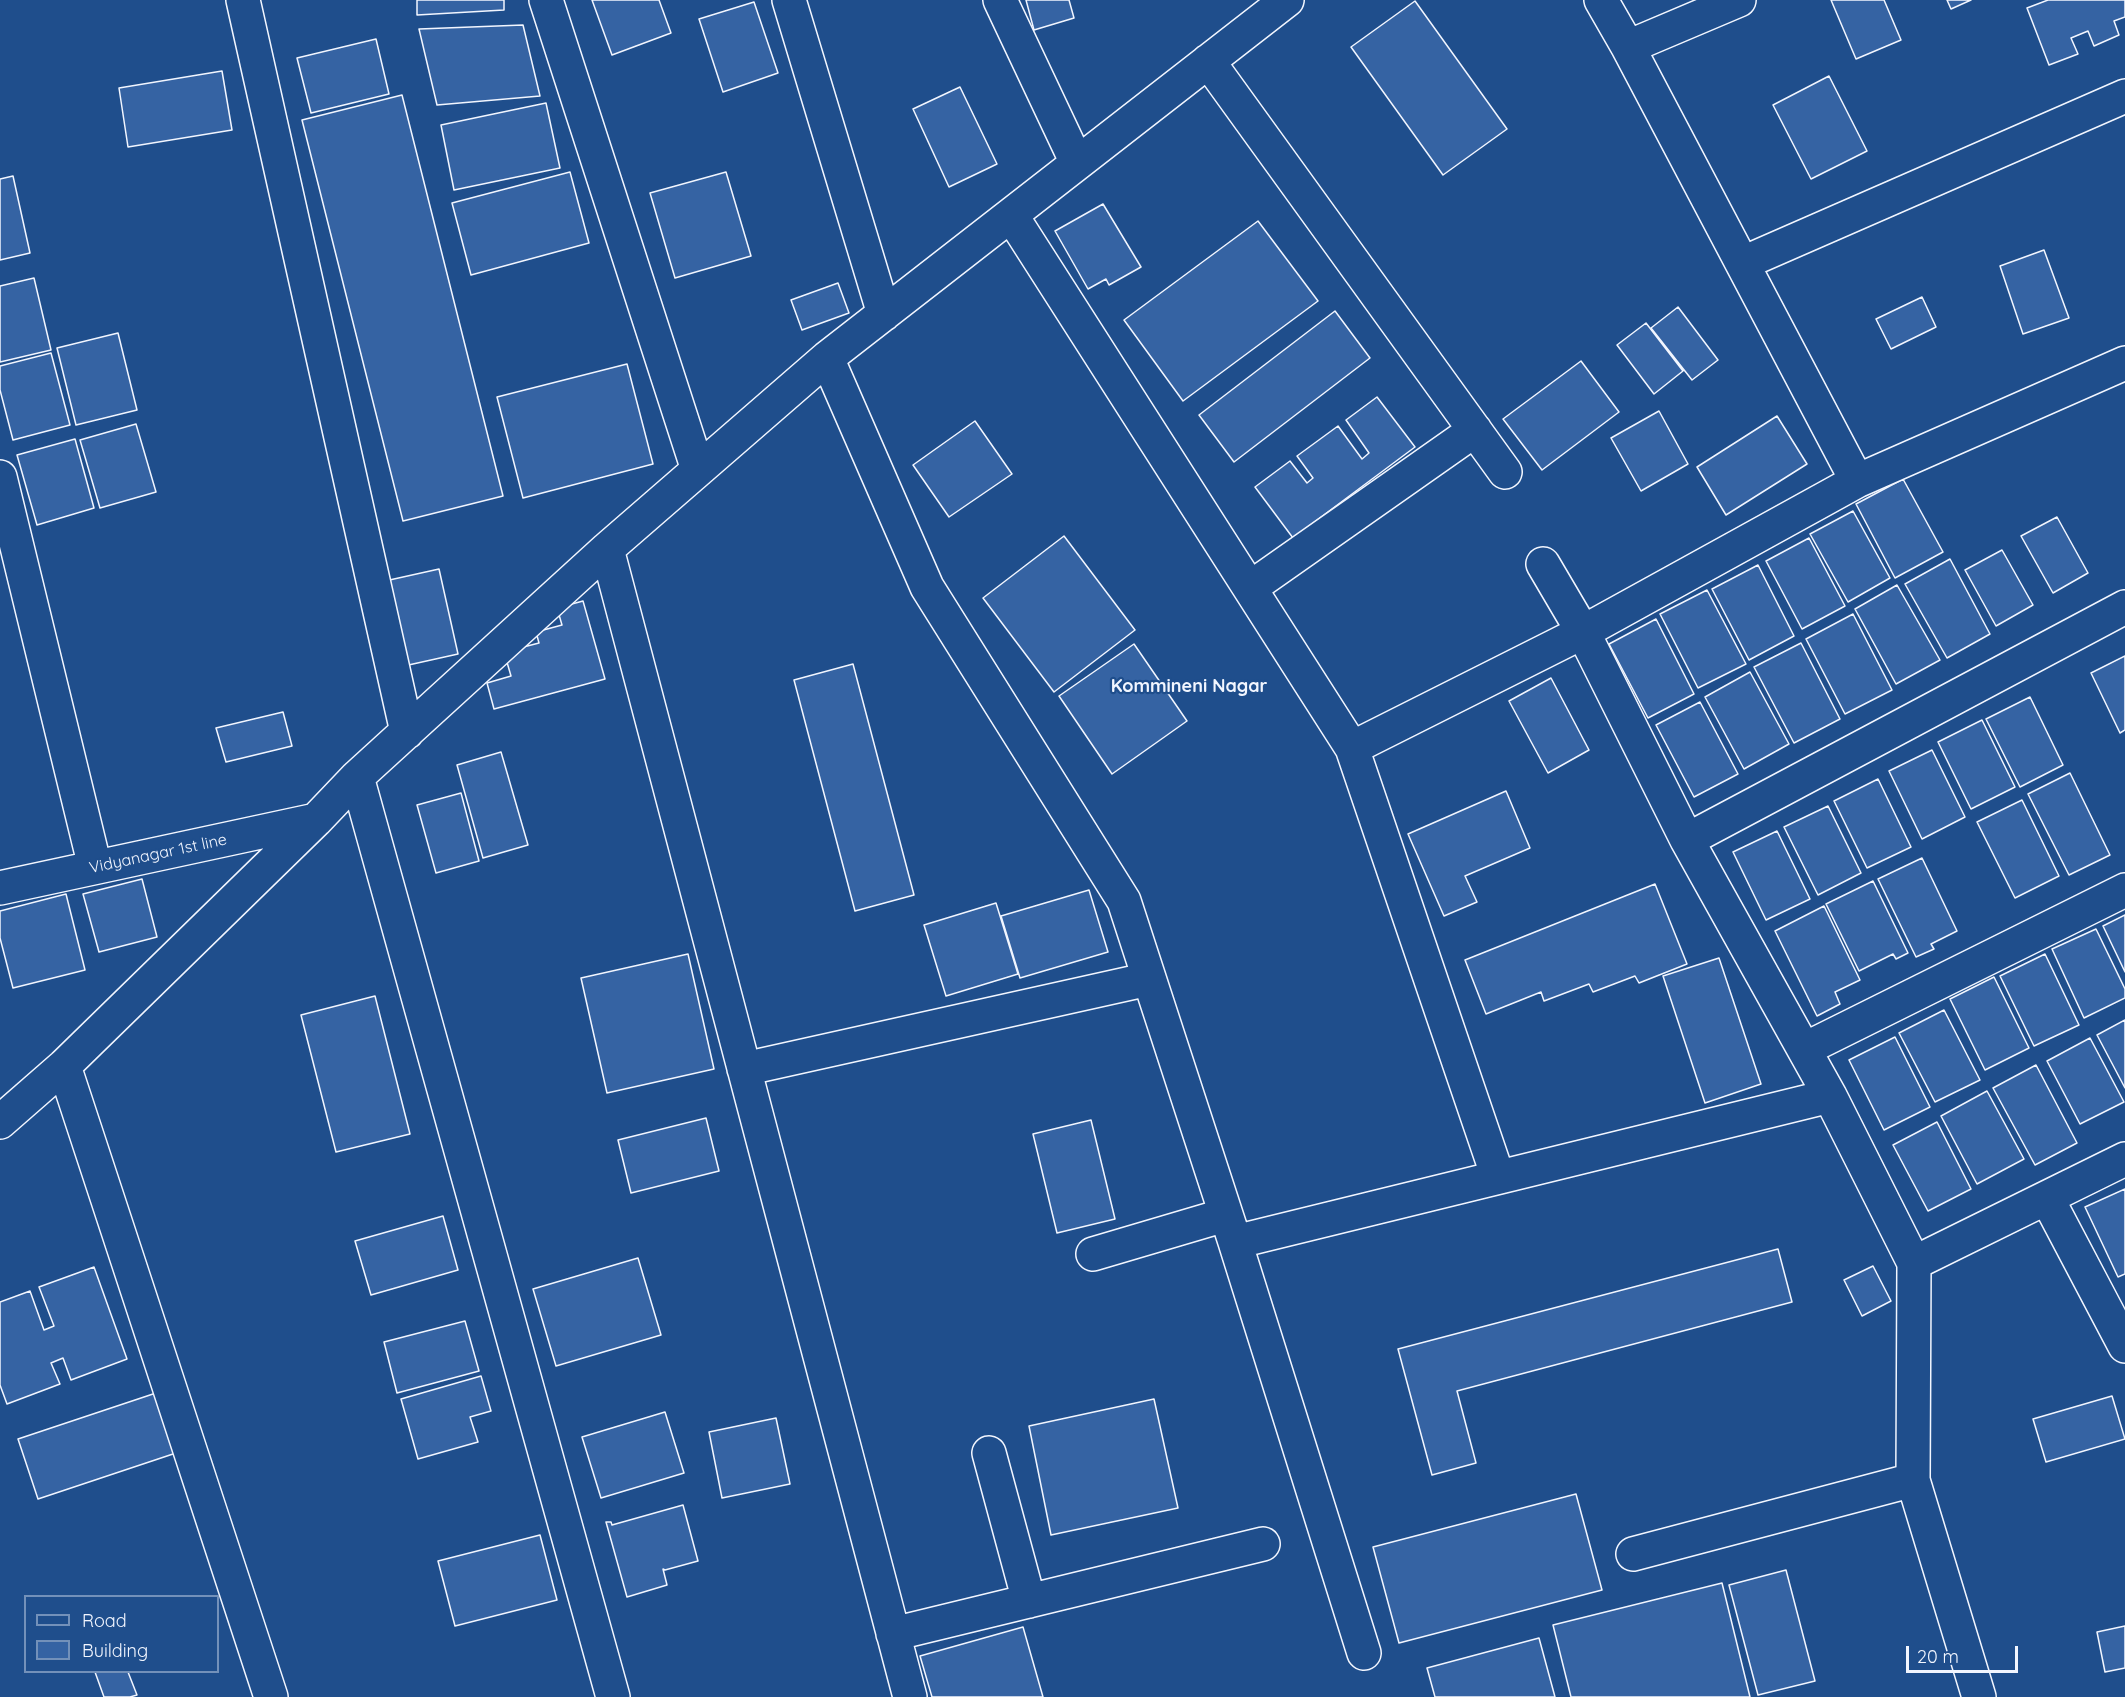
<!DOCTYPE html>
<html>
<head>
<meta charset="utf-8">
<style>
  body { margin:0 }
  #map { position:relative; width:2125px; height:1697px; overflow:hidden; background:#1f4e8c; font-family:Quicksand,sans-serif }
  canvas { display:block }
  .legend { position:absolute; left:24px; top:1595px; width:195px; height:78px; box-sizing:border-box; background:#1f4e8c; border:2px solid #7391ba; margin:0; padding:8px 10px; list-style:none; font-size:18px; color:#f2f6ff }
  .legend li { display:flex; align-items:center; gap:12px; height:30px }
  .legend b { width:30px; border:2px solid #7391ba }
  .scale { position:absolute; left:1906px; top:1646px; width:112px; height:27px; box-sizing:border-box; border:3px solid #f2f6ff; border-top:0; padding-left:8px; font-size:18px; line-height:21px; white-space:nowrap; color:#f2f6ff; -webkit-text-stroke:4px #1f4e8c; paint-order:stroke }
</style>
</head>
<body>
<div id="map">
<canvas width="2125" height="1697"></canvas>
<ul class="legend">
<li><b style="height:8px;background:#1f4e8c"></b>Road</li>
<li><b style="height:16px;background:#3563a3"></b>Building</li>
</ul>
<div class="scale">20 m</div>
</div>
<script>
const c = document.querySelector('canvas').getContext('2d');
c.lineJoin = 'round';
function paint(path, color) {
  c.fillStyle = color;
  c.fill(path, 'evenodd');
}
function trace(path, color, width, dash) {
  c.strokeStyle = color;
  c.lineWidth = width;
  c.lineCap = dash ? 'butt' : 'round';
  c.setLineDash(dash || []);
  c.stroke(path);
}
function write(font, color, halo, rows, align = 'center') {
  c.font = font + ' Quicksand,sans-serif';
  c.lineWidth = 4.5;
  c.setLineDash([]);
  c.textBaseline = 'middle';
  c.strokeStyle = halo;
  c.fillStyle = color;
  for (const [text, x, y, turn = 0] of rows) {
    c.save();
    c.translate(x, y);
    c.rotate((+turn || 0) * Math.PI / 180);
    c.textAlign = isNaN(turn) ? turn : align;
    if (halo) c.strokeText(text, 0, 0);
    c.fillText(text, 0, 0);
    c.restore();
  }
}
const building = new Path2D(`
  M 417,0 L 504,0 L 504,10 L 417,15 Z
  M 592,0 L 659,0 L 671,33 L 612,55 Z
  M 1026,0 L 1069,0 L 1074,18 L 1034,30 Z
  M 1831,0 L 1884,0 L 1901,40 L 1856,59 Z
  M 1947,0 L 1971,0 L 1951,9 Z
  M 2048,0 L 2125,0 L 2125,17 L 2114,21 L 2119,35 L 2094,46 L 2088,31 L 2071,38 L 2078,54 L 2049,65 L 2027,8 Z
  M 1415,1 L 1507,129 L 1443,175 L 1351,47 Z
  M 754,2 L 778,73 L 723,92 L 699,19 Z
  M 523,25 L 540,96 L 437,105 L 419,29 Z
  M 376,39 L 389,94 L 311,113 L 297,58 Z
  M 222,71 L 232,130 L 128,147 L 119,88 Z
  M 1829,76 L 1867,151 L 1811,179 L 1773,105 Z
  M 960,87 L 997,164 L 949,187 L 913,109 Z
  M 402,95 L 503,496 L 403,521 L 302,120 Z
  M 546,103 L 560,168 L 454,190 L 441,125 Z
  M 570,172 L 589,243 L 471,275 L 452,203 Z
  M 726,172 L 751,256 L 675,278 L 650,193 Z
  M 13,176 L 30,253 L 0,260 L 0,179 Z
  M 1103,204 L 1141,267 L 1109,285 L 1106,279 L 1088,289 L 1055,231 Z
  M 1258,221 L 1318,301 L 1183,401 L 1124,320 Z
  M 2044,250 L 2069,318 L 2023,334 L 2000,266 Z
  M 34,278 L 51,350 L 0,362 L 0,286 Z
  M 838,283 L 849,313 L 802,330 L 791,300 Z
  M 1922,297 L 1936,327 L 1891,349 L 1876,319 Z
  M 1678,307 L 1718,360 L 1692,380 L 1651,328 Z
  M 1335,311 L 1370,358 L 1234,462 L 1199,415 Z
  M 1646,323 L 1683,371 L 1654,394 L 1617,345 Z
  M 118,333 L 137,410 L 76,425 L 57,348 Z
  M 51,353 L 70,425 L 13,440 L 0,390 L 0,366 Z
  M 1581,361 L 1619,412 L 1542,470 L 1503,419 Z
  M 627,364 L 653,464 L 523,498 L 497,397 Z
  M 1377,397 L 1415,447 L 1293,538 L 1255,487 L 1290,461 L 1307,483 L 1313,478 L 1297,456 L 1338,426 L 1362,459 L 1369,453 L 1346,420 Z
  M 1659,411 L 1688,464 L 1641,491 L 1611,438 Z
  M 1777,416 L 1807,464 L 1726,515 L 1697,467 Z
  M 975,421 L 1012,474 L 949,517 L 913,465 Z
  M 136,424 L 156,492 L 100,508 L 80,440 Z
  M 75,439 L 94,508 L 37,525 L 17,455 Z
  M 1903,479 L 1943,552 L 1895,578 L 1856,504 Z
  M 1853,511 L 1890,578 L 1848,602 L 1810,534 Z
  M 2057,517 L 2088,573 L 2053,593 L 2021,536 Z
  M 1064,536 L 1135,630 L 1054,692 L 983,598 Z
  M 1809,538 L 1845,606 L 1802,629 L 1766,561 Z
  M 2002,550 L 2033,605 L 1996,626 L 1965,570 Z
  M 1950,559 L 1990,634 L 1947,658 L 1905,584 Z
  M 1758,565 L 1794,636 L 1749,660 L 1712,589 Z
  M 439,569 L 458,654 L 404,666 L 385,581 Z
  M 1897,585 L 1940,660 L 1896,684 L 1855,609 Z
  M 1707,590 L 1746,664 L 1698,688 L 1660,614 Z
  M 583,601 L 605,679 L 494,709 L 487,683 L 511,676 L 504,652 L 539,643 L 536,632 L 562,625 L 557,608 Z
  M 1853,614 L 1892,690 L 1845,714 L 1806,639 Z
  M 1656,619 L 1694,694 L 1648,718 L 1609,644 Z
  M 1801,643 L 1840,719 L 1794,743 L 1754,667 Z
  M 1134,644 L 1187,721 L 1112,774 L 1059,696 Z
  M 2125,656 L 2125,730 L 2120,733 L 2091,673 Z
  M 853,664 L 914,895 L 855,911 L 794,680 Z
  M 1750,672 L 1789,744 L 1744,769 L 1705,697 Z
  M 1551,678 L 1589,750 L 1548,773 L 1509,701 Z
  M 2030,697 L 2063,765 L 2020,787 L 1986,719 Z
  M 1700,702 L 1738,774 L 1694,797 L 1656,725 Z
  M 283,712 L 292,746 L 226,762 L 216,728 Z
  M 1982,720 L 2015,787 L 1971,809 L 1938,742 Z
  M 1932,750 L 1965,817 L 1922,839 L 1889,771 Z
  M 501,752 L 528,845 L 483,858 L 457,765 Z
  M 2070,773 L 2110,855 L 2069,875 L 2028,794 Z
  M 1878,779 L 1911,847 L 1867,868 L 1834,801 Z
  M 1506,791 L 1530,848 L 1465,876 L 1477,902 L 1444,916 L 1408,834 Z
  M 461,793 L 479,861 L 436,873 L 417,805 Z
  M 2022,800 L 2059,876 L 2015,898 L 1977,822 Z
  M 1828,806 L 1861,873 L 1818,895 L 1784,827 Z
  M 1777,831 L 1810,899 L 1766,920 L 1733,852 Z
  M 1922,858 L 1957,931 L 1931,944 L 1934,949 L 1916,957 L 1878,879 Z
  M 142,879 L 157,937 L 99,952 L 83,894 Z
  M 1873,881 L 1908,953 L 1896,959 L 1893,954 L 1859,971 L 1826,904 Z
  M 1655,884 L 1687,964 L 1639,983 L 1635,976 L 1593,992 L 1589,984 L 1544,1001 L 1541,992 L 1486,1014 L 1465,960 Z
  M 1089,890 L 1108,952 L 1020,978 L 1001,916 Z
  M 66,894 L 85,970 L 13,988 L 0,938 L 0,911 Z
  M 996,903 L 1018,974 L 946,996 L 924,925 Z
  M 1824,906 L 1860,980 L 1835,992 L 1840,1004 L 1817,1016 L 1775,931 Z
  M 2125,915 L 2125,972 L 2103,926 Z
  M 2096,929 L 2125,989 L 2125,998 L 2084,1018 L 2052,949 Z
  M 688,954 L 714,1069 L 607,1093 L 581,978 Z
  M 2045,954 L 2079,1025 L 2034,1046 L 2000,976 Z
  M 1719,958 L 1761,1084 L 1705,1103 L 1663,976 Z
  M 1994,977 L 2029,1048 L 1985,1070 L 1950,999 Z
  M 375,996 L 410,1134 L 336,1152 L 301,1015 Z
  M 1944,1010 L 1980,1080 L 1935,1102 L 1899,1033 Z
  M 2125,1020 L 2125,1088 L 2097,1035 Z
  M 1895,1037 L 1930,1107 L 1884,1130 L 1849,1060 Z
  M 2090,1038 L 2124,1102 L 2080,1124 L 2047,1061 Z
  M 2036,1065 L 2077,1143 L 2035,1165 L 1993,1088 Z
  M 1987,1091 L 2024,1159 L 1977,1184 L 1941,1116 Z
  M 706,1118 L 719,1171 L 631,1193 L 618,1140 Z
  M 1091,1120 L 1115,1219 L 1057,1233 L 1033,1134 Z
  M 1937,1122 L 1971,1189 L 1928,1211 L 1893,1145 Z
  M 2125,1189 L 2125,1274 L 2118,1277 L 2085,1207 Z
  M 443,1216 L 458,1270 L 371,1295 L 355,1241 Z
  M 1778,1249 L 1792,1302 L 1457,1391 L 1476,1463 L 1432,1475 L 1398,1349 Z
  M 638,1258 L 661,1335 L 556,1366 L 533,1289 Z
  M 1873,1266 L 1891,1301 L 1862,1316 L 1844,1280 Z
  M 94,1267 L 127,1359 L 71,1380 L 63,1358 L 51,1363 L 60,1384 L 7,1404 L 0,1385 L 0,1302 L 30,1291 L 44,1330 L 54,1326 L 39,1287 Z
  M 465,1321 L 479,1371 L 397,1393 L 384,1342 Z
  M 481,1376 L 491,1411 L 470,1417 L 478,1442 L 418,1459 L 401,1399 Z
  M 156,1393 L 176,1453 L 38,1499 L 18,1439 Z
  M 2112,1396 L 2125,1439 L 2046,1462 L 2033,1419 Z
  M 1154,1399 L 1178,1508 L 1051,1535 L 1029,1426 Z
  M 665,1412 L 684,1473 L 601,1498 L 582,1437 Z
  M 776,1418 L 790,1484 L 722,1498 L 709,1432 Z
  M 1576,1494 L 1602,1590 L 1399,1643 L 1373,1547 Z
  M 683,1505 L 698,1561 L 665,1570 L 663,1569 L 667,1585 L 627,1597 L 606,1522 L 611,1522 L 612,1525 Z
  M 540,1535 L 557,1600 L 455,1626 L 438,1561 Z
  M 1786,1570 L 1815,1681 L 1758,1695 L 1729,1585 Z
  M 1722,1583 L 1750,1697 L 1571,1697 L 1553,1625 Z
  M 2125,1626 L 2125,1668 L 2105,1672 L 2097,1632 Z
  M 1023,1627 L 1043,1697 L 932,1697 L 920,1656 Z
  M 1539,1638 L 1555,1697 L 1435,1697 L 1427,1668 Z
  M 95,1672 L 128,1672 L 137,1695 L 130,1697 L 104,1697 Z`);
paint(building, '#3563a3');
trace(building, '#f2f6ff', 1.5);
const minor = new Path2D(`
  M 243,0 L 407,732
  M 546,0 L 698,470
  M 789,0 L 884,314
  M 1000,0 L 1077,163
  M 1601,0 L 1628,47 L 1857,481
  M 1628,47 L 1739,0
  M 1208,61 L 1505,472
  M 1011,215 L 1352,748 L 1498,1177
  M 1743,263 L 2125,96
  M 827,358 L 927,587 L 1124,901 L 1235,1242 L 1364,1653
  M 0,477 L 95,867
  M 607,549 L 910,1697
  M 1543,564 L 1583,632 L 1687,840 L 1830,1096 L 1914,1263 L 1913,1480 L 1979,1697
  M 1250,588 L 1475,430
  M 1352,748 L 1583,632 L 1857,481 L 2125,363
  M 357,777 L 613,1697
  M 1687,840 L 2125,607
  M 0,888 L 316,820
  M 1805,1049 L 2125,890
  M 64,1066 L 271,1697
  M 744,1069 L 1149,979
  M 0,1122 L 64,1066 L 316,820 L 357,777 L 607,549 L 698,470 L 827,358 L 1287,0
  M 2047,1198 L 2125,1346
  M 1235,1242 L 1830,1096
  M 1093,1254 L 1225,1215
  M 1914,1263 L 2125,1159
  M 989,1453 L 1029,1601
  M 1633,1554 L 1913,1480
  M 893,1634 L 1263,1544`);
trace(minor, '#f2f6ff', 36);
trace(minor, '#1f4e8c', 33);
write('16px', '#f2f6ff', '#1f4e8c', [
  ["Vidyanagar 1st line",158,854,-12]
]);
write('bold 18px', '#f2f6ff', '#1f4e8c', [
  ["Kommineni Nagar",1189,687]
]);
</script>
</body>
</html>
